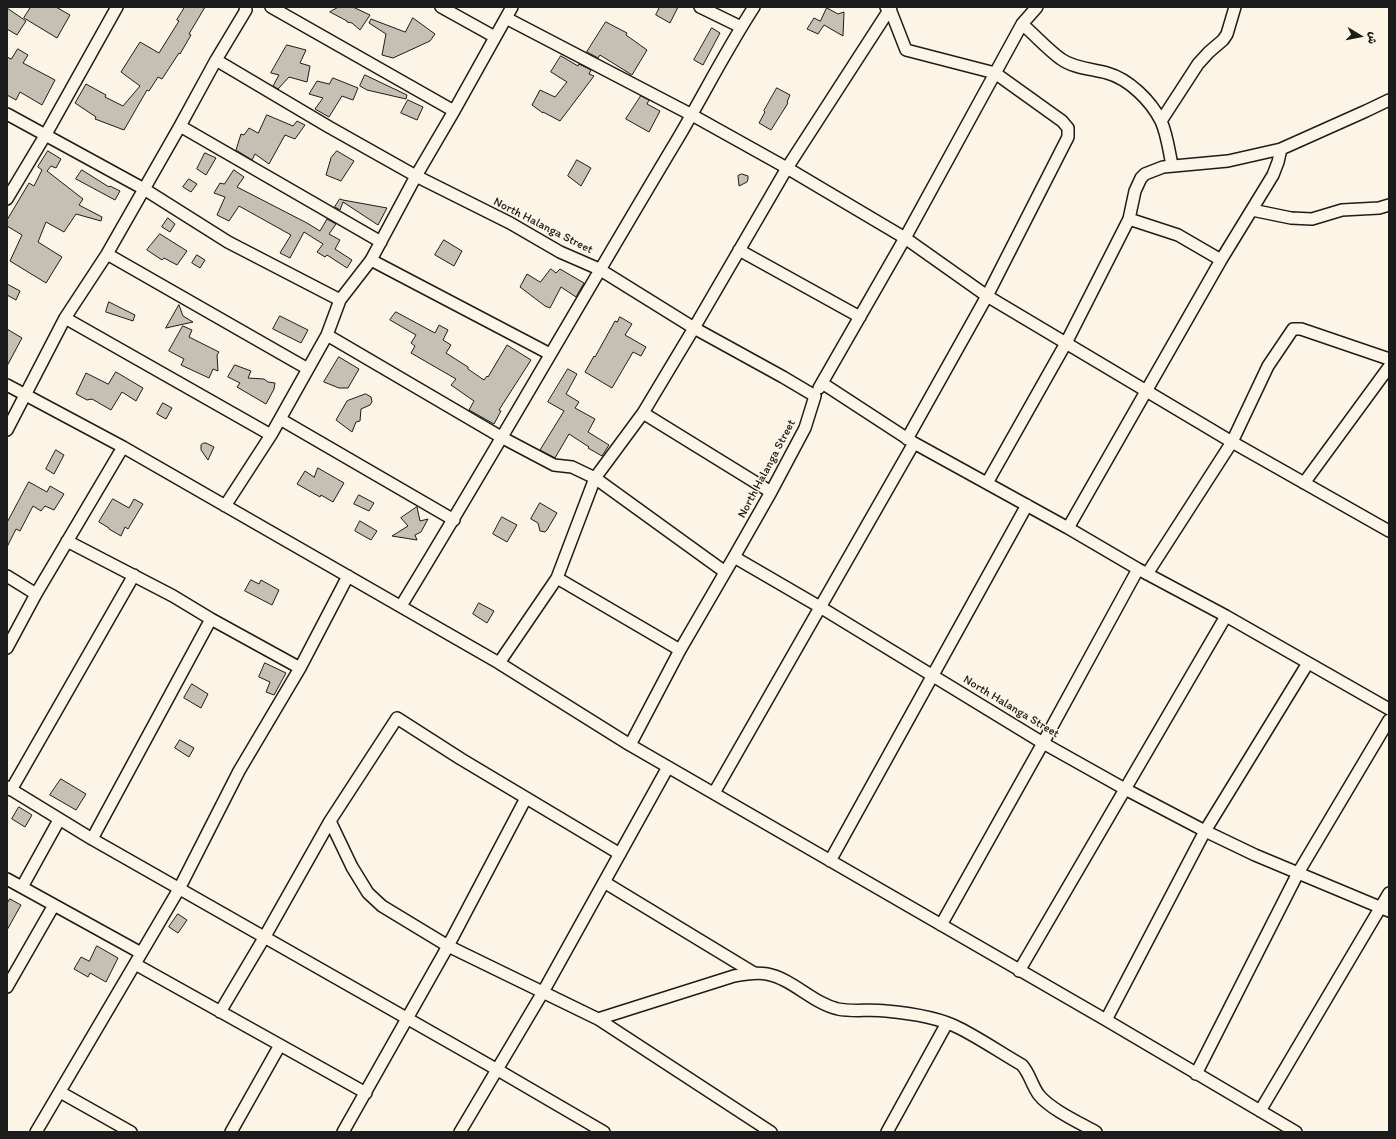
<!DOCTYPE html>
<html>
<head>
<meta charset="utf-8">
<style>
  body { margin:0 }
  #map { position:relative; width:1396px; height:1139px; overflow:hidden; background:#fcf5e5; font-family:Itim,"Playpen Sans Arabic",sans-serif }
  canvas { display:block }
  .frame { position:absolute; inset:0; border:8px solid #1c1c1c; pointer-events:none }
  .north { position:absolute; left:1340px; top:16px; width:40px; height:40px; -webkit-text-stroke:3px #fcf5e5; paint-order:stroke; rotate:100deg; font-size:11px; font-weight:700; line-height:16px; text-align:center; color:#1c1c1c }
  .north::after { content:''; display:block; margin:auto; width:14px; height:18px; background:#1c1c1c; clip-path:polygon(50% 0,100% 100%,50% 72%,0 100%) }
</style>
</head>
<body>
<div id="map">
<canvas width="1396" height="1139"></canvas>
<div class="frame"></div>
<div class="north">ش</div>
</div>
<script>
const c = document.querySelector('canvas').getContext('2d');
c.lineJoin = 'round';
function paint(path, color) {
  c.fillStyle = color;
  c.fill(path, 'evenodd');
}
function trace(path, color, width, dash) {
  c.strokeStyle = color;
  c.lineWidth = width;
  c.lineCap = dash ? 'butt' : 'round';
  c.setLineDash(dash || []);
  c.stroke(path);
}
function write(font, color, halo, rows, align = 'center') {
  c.font = font + ' Itim,sans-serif';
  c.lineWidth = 3;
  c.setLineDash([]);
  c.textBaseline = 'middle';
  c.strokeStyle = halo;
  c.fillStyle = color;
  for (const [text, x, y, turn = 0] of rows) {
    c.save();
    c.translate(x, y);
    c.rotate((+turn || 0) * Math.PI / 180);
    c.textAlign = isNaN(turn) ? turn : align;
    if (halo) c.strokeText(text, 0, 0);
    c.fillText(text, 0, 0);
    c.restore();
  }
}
const building = new Path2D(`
  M 31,7 L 56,7 L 70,15 L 57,38 L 24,18 Z
  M 185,7 L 205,7 L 189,34 L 191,35 L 180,54 L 179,53 L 162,79 L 158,77 L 149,91 L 147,90 L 124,130 L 95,119 L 96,117 L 75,103 L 86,84 L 106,95 L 105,97 L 123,106 L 140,86 L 121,72 L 140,42 L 159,53 L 179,21 L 177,20 Z
  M 339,7 L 353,7 L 370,15 L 360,30 L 352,23 L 347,22 L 347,21 L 330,12 Z
  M 660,7 L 678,7 L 670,23 L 656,15 Z
  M 7,8 L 26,21 L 17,35 L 7,29 Z
  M 827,8 L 838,14 L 844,12 L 843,36 L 824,25 L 818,34 L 807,29 L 814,18 L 820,21 Z
  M 413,18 L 435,34 L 430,41 L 393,58 L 382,55 L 386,34 L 369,23 L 371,19 L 405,32 Z
  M 606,22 L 627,33 L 626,35 L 647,50 L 632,75 L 600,55 L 598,58 L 587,52 Z
  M 712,28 L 720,33 L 703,65 L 694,60 Z
  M 287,45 L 306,50 L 300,63 L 310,66 L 307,82 L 289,77 L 278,89 L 273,86 L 279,75 L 271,73 Z
  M 18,49 L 28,55 L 23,63 L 55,80 L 42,105 L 20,92 L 16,100 L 7,95 L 7,57 L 11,59 Z
  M 561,56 L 578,66 L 579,64 L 591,70 L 589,74 L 594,76 L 560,121 L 543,112 L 543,113 L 532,105 L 540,90 L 555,97 L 567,82 L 551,72 Z
  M 365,75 L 407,95 L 406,99 L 367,90 L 360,86 Z
  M 333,78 L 358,88 L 353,100 L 342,96 L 329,117 L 315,109 L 323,98 L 309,94 L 317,81 L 329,84 Z
  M 777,88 L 790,95 L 787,102 L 788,103 L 771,130 L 759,123 L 765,112 L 764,111 Z
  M 641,96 L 649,100 L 647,104 L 660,111 L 649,132 L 626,119 Z
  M 408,100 L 423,107 L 417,120 L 401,113 Z
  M 267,115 L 293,126 L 297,121 L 305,125 L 295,139 L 285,135 L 269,164 L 255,154 L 252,160 L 236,150 L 241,134 L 244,135 L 249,128 L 258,133 Z
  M 48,151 L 61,159 L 56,168 L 51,166 L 47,171 L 83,199 L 79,205 L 102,217 L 101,221 L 76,214 L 64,232 L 46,222 L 38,242 L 62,257 L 46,283 L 10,261 L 22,235 L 7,226 L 7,220 L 29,183 L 34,186 L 42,170 L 38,167 Z
  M 337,151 L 354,161 L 341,181 L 326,175 L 331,158 Z
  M 205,153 L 216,158 L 206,175 L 197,169 Z
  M 577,160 L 591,168 L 581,186 L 568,176 Z
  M 82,170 L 109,187 L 110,186 L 120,191 L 115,200 L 76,179 Z
  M 234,170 L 244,177 L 237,187 L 307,223 L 320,231 L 327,219 L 336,224 L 329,234 L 340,240 L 335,249 L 352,260 L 347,268 L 327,255 L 325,257 L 317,252 L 323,244 L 304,232 L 290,258 L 280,253 L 291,235 L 239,206 L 229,221 L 217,215 L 225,197 L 214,193 L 220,183 L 224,184 Z
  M 742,174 L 748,176 L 748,179 L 747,182 L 739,186 L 738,176 Z
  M 189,179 L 197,184 L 191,192 L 183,187 Z
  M 340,199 L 343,200 L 387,208 L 378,225 L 343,202 L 340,210 L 335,207 Z
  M 168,218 L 175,224 L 170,232 L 162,227 Z
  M 160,234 L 187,251 L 177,265 L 164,258 L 162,260 L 147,250 Z
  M 444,240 L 462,251 L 454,266 L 435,255 Z
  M 197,255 L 205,260 L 200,268 L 192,263 Z
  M 551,269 L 556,273 L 560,269 L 584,283 L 576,297 L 561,287 L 550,308 L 545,306 L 520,287 L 527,274 L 540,282 Z
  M 7,284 L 20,291 L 16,300 L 7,295 Z
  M 109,302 L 135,315 L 133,321 L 106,312 Z
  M 179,305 L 183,316 L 193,322 L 166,328 Z
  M 396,312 L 435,333 L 439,325 L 448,330 L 443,340 L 451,345 L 446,353 L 468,367 L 468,369 L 484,380 L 487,376 L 488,377 L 507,345 L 531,360 L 499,410 L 501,411 L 494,424 L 469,410 L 474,401 L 451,385 L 456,379 L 411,353 L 415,346 L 411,343 L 416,335 L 390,320 Z
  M 280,316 L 308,330 L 301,343 L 273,329 Z
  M 620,317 L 632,324 L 625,335 L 646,347 L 641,356 L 633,352 L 612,388 L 585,372 L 594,356 L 595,357 L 615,321 L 617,322 Z
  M 183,326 L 192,330 L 189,337 L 219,352 L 217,355 L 218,371 L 213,369 L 209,378 L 181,365 L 184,359 L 169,351 Z
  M 7,329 L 22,338 L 7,366 Z
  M 339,357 L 359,369 L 348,388 L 339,388 L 324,382 Z
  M 235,365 L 251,371 L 248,378 L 264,379 L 268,382 L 275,383 L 274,389 L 266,404 L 237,387 L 240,383 L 228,377 Z
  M 568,369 L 577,374 L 566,394 L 579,402 L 575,408 L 595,419 L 588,432 L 609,445 L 602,456 L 588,448 L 589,447 L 569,434 L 555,458 L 540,450 L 564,411 L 548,402 Z
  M 116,372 L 143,388 L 136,401 L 122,392 L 111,410 L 92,399 L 87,400 L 76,394 L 86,373 L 108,384 Z
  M 366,394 L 371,397 L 372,402 L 370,405 L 361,409 L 360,421 L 356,422 L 352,432 L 336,420 L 347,401 Z
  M 163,403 L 172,408 L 166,419 L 157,414 Z
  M 204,443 L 206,443 L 214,447 L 208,460 L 201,450 L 201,445 Z
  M 56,450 L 64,455 L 54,474 L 46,469 Z
  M 318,468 L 344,483 L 333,502 L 321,495 L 320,497 L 297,484 L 305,471 L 314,477 Z
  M 29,482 L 47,492 L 50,486 L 64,494 L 54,510 L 45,506 L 41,511 L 33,506 L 20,531 L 16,529 L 7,547 L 7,523 Z
  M 359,495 L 374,503 L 369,511 L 354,504 Z
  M 113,499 L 129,508 L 134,499 L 143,504 L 128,529 L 125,527 L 121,536 L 109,529 L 109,528 L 99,522 Z
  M 540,503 L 557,513 L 547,530 L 545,532 L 540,531 L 538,523 L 531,519 Z
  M 417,507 L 420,521 L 428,519 L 421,532 L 415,535 L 417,540 L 392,536 L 408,526 L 401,518 Z
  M 502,517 L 517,525 L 507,542 L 493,534 Z
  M 360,521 L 377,531 L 371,540 L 355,531 Z
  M 251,580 L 259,584 L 261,580 L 279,590 L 272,605 L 245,591 Z
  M 479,603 L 494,611 L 487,623 L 473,614 Z
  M 265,663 L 286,673 L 274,695 L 266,692 L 270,682 L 259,677 Z
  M 192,684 L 208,694 L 201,708 L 184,698 Z
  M 180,740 L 194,748 L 189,757 L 175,748 Z
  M 61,779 L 86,794 L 76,810 L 50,795 Z
  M 19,807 L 32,815 L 25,827 L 12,819 Z
  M 10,899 L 21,905 L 7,930 L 7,904 Z
  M 178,914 L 187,920 L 178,933 L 169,927 Z
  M 97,946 L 118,958 L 106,982 L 90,973 L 88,977 L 74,969 L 81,957 L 89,961 Z`);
paint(building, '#c4c0b3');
trace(building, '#1c1c1c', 1);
const street = new Path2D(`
  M 245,7 L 246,10 L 216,60 L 329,127 L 416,176 L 510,223 L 560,252 L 599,269 L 694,328 L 783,377 L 815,396 L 805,428 L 771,492 L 734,557 L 820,607 L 1043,743 L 1125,789 L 1205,831 L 1255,855 L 1389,911
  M 271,7 L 454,111
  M 441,7 L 495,37
  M 700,7 L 741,27
  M 886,7 L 890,9 L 906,50 L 995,73 L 1062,121 L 1068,128 L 1068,137 L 987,296 L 907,439
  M 506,18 L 692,115 L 787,168 L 905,238 L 987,296 L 1232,442 L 1389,531
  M 1022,24 C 1035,35 1047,49 1061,59 C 1073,68 1093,69 1107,73 C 1129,79 1151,101 1161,121 C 1167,134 1169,151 1172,165
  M 7,114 L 144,189 L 228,242 L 340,300
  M 1161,121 L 1198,64 L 1209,52 L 1223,40 L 1227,34 L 1235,7
  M 180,126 L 381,242
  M 7,199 L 46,134 L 117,7
  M 1252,210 L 1291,218 L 1312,219 L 1342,210 L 1379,208 L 1389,205
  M 1129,219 L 1178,235 L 1221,260
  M 739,250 L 860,317
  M 107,254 L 308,369
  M 371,260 L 550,354
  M 65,318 L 271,435
  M 327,335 L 501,437 L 554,465 L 572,467 L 595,478 L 725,572
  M 822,383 L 914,443 L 1068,528 L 1138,569 L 1226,616 L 1389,709
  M 7,385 L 123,447 L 499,663 L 630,745 L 1106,1020 L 1296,1132
  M 819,388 L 905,238 L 1022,24 L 1037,7
  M 643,413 L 771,492
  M 280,419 L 454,520
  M 7,430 L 65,318 L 107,254 L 180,126 L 216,60
  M 987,483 L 1066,343 L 1129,219 L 1135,191 L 1141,178 L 1145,174 L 1163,167 L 1228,161 L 1281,149 L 1366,111 L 1389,100
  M 1304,483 L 1389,367
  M 225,506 L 271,435 L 327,335 L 340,300 L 371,260 L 416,176 L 454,111 L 512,7
  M 1068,528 L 1221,260 L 1273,175 L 1278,162 L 1281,149
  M 67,541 L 173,596 L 211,619 L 300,668
  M 1147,574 L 1232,442 L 1268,366 L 1293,329 L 1301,329 L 1389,359
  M 7,576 L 36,594
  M 557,578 L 680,650
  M 401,606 C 495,452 584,295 677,140 C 703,96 726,50 754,7
  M 7,648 L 36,594 L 123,447
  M 499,663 L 557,578 L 595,478 L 643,413 L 694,328 L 787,168 L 891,7
  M 630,745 L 680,650 L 734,557
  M 7,787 L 92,839 L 496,1069 L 604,1132
  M 11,790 L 134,575
  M 714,793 L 914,443
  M 330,821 L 352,867 L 368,893 L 382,906 L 448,946 L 598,1019 L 771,1132
  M 92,839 L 211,619
  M 830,861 L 1027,505
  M 7,879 L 141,953
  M 604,882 L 754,973
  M 22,887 L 59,820
  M 941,925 L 1043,743 L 1138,569
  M 135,964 L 366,1093
  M 1019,971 L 1226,616
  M 7,987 L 54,905
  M 220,1012 L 264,938 L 330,821 L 397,718 L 461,759 L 620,854
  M 598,1019 L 734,976 C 745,974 756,972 767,974 C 793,979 812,1003 838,1009 C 853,1012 870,1009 886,1011 C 908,1013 940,1018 959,1028 C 981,1039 1001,1053 1022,1065 C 1030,1074 1032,1086 1039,1095 C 1050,1109 1080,1123 1096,1132
  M 1106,1020 L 1205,831 L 1308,663
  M 1196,1074 L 1298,873 L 1389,720
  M 60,1092 L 131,1132
  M 1260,1111 L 1389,893
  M 36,1132 L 179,889 L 239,771 L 300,668 L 348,576
  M 231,1132 L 280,1045
  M 343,1132 L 448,946 L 526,798
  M 460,1132 L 543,992 L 668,767
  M 887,1132 L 947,1023`);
trace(street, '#1c1c1c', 14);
trace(street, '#fcf5e5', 11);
write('12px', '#1c1c1c', '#fcf5e5', [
  ["North Halanga Street",543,226,27],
  ["North Halanga Street",767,469,-62],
  ["North Halanga Street",1011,707,31]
]);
</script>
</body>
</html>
